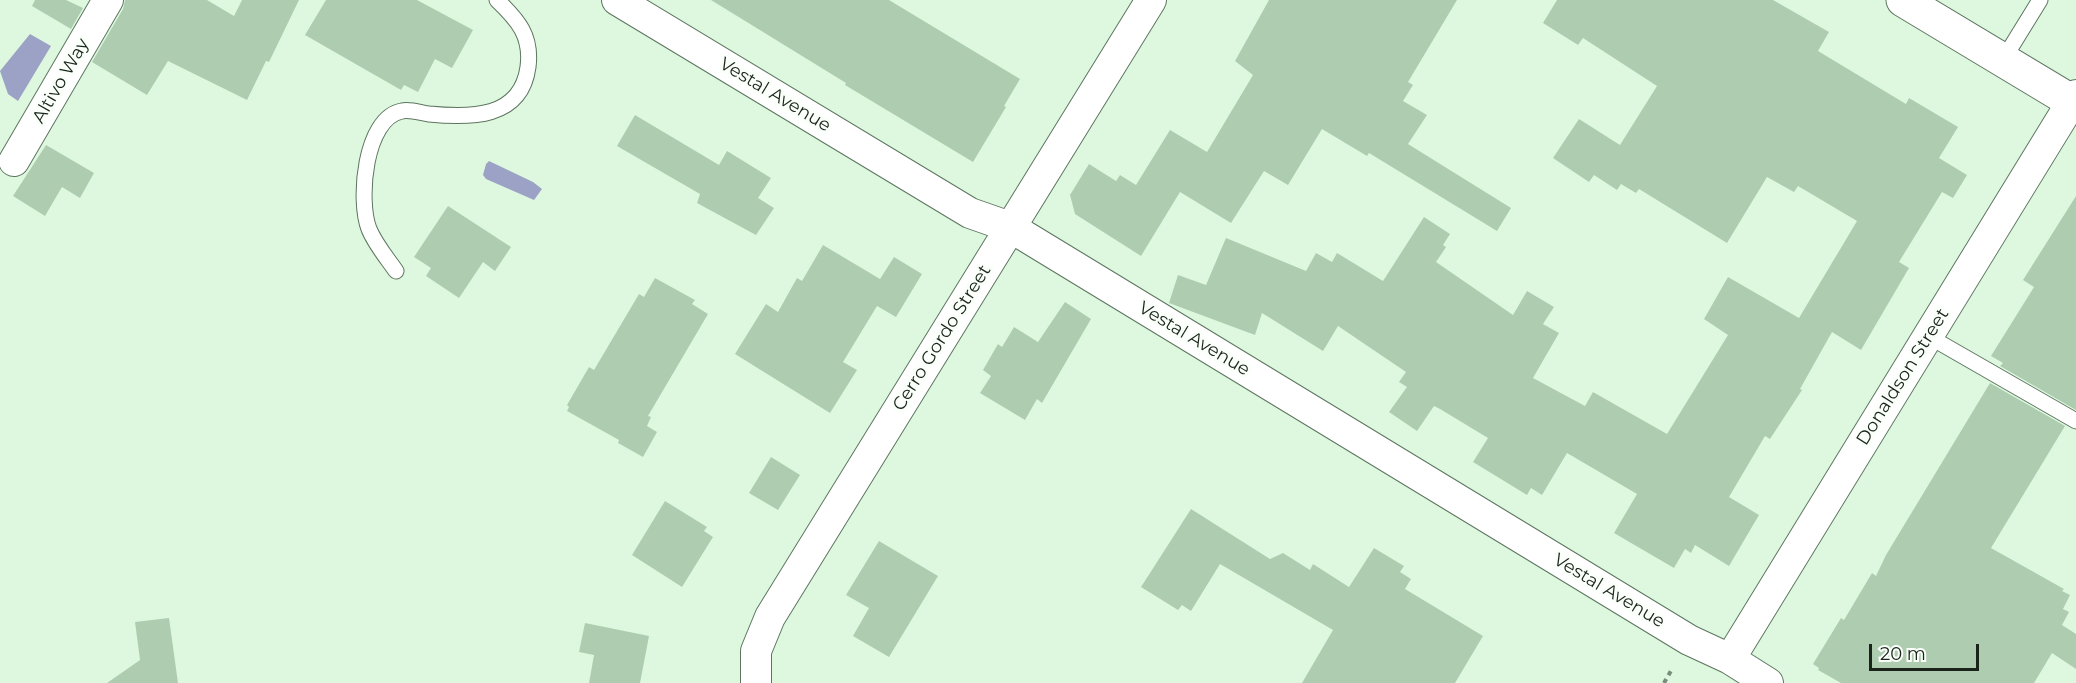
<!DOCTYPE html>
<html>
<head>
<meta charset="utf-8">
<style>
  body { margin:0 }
  #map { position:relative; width:2076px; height:683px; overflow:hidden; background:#def8df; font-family:Montserrat,sans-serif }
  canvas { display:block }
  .scale { position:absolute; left:1869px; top:644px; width:110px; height:27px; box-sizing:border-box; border:3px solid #1a241b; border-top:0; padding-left:8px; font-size:18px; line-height:21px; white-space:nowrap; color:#1a241b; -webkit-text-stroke:4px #fafffa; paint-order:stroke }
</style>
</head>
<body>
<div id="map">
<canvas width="2076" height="683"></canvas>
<div class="scale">20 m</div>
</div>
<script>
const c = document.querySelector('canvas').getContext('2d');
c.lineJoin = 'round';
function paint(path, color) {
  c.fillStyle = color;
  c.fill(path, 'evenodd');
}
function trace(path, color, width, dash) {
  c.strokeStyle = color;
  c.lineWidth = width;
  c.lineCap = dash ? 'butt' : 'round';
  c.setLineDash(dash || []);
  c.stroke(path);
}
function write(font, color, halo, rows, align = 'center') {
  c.font = font + ' Montserrat,sans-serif';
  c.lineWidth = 6;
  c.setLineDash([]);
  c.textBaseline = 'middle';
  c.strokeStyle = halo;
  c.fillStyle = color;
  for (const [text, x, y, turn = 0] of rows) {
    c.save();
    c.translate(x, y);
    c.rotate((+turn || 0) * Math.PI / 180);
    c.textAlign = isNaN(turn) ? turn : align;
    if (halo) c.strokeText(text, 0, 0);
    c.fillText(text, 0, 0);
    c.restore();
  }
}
paint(new Path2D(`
  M 30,34 L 51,46 L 18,101 L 8,94 L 0,71 Z
  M 489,161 L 533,182 L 542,189 L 534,200 L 486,179 L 483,175 L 486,164 Z`), '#9ca2c5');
paint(new Path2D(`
  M 35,0 L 66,0 L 83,8 L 71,29 L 32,6 Z
  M 125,0 L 207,0 L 234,16 L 242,0 L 299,0 L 269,62 L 266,61 L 247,100 L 168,61 L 147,95 L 92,62 L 123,9 Z
  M 326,0 L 417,0 L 473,30 L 452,68 L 435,59 L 418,92 L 404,85 L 401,90 L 305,35 Z
  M 711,0 L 889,0 L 1020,79 L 1004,106 L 1006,107 L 973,162 L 845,85 L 846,83 Z
  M 1269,0 L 1457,0 L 1408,82 L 1413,85 L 1403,101 L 1427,115 L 1408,144 L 1511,208 L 1497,231 L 1369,153 L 1367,156 L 1322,129 L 1288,185 L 1264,171 L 1231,223 L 1180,192 L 1141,256 L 1075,214 L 1070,195 L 1089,164 L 1116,181 L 1120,175 L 1136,185 L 1170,130 L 1207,152 L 1253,75 L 1235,61 Z
  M 1557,0 L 1773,0 L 1829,32 L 1818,51 L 1906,104 L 1909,98 L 1958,127 L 1939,158 L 1967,175 L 1953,198 L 1942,192 L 1899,262 L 1909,268 L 1861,350 L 1832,332 L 1800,389 L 1802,390 L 1770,439 L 1765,436 L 1729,497 L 1759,515 L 1729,566 L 1695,545 L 1691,553 L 1685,549 L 1674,568 L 1614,533 L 1637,494 L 1567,453 L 1542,495 L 1531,488 L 1527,495 L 1473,462 L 1488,438 L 1440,409 L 1434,406 L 1417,431 L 1389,412 L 1407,387 L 1399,382 L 1406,372 L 1338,326 L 1323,351 L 1262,313 L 1255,335 L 1169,303 L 1178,275 L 1206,285 L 1226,238 L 1306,271 L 1316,253 L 1332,262 L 1337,253 L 1383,281 L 1424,217 L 1450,234 L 1443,245 L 1446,247 L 1436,262 L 1513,315 L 1527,291 L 1554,307 L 1543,324 L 1559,333 L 1533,378 L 1585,406 L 1593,392 L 1667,434 L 1728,335 L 1704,319 L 1728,277 L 1799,318 L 1857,221 L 1798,186 L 1794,192 L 1767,177 L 1727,243 L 1639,189 L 1636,193 L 1621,184 L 1617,190 L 1594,175 L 1589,182 L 1553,158 L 1579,119 L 1620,145 L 1657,86 L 1583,38 L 1578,45 L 1543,23 Z
  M 635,115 L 719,165 L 727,151 L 771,178 L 758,198 L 774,208 L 756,235 L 697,203 L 700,194 L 617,146 Z
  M 46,145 L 94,173 L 80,198 L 62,187 L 45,216 L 13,196 Z
  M 2076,196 L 2076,410 L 2000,366 L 2003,363 L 1991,356 L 2034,287 L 2023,280 Z
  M 448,206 L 511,247 L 495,271 L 483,262 L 459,298 L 426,276 L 431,268 L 414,257 Z
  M 823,245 L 880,279 L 894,257 L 922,274 L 896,317 L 877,306 L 843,362 L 857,370 L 830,413 L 735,354 L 766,304 L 778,312 L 797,278 L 802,281 Z
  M 655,278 L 695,300 L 692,304 L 708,314 L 648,416 L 651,417 L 647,426 L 657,432 L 643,457 L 618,443 L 619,440 L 567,411 L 569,407 L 567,405 L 589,367 L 594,370 L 639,294 L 644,297 Z
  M 1065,302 L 1091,319 L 1042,403 L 1037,399 L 1025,420 L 980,393 L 991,376 L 983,370 L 998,344 L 1002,347 L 1014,327 L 1038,342 Z
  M 1990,383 L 2065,426 L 1991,548 L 2064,589 L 2062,591 L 2070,595 L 2063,609 L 2069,612 L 2062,625 L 2076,634 L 2076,669 L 2052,653 L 2034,683 L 1841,683 L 1818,670 L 1819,668 L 1813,664 L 1841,618 L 1844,620 L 1872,573 L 1876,576 L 1886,555 Z
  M 771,457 L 800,475 L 778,510 L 749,493 Z
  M 665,501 L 707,527 L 704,531 L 713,537 L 682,587 L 632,555 Z
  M 1191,509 L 1270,559 L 1283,553 L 1310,570 L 1313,564 L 1349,587 L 1374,548 L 1404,566 L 1400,572 L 1411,579 L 1405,589 L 1483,636 L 1455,683 L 1302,683 L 1333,630 L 1220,564 L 1191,611 L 1182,605 L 1178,610 L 1141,587 Z
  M 879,541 L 938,576 L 889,657 L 853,636 L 869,608 L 846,595 Z
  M 169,618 L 178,683 L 107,683 L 140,660 L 135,622 Z
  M 585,623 L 649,636 L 640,683 L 589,683 L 594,655 L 579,652 Z`), '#aecdb0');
const service = new Path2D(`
  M 2003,60 L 2040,0
  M 396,271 C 387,258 375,244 369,229 C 358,201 364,118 402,111 C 410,109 421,113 429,114 C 470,118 521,119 528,67 C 532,36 518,20 497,0
  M 1928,336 L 2076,421`);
const minor = new Path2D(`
  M 617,0 L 970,213 L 1010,227 L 1689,640 L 1730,659 L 1768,683
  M 14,161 L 108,0
  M 1730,659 L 2076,95
  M 756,683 L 756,651 L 770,617 L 1151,0`);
const tertiary = new Path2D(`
  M 1903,0 L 2076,104`);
trace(service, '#5e7660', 17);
trace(minor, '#5e7660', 32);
trace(tertiary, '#5e7660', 35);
trace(new Path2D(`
  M 1664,683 L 1672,669`), '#7a8c7b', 4, [4.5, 4.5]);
trace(service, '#fff', 15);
trace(minor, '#fff', 30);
trace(tertiary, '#fff', 33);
write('18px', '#1a241b', '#fafffa', [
  ["Altivo Way",61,81,-60],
  ["Vestal Avenue",775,95,31],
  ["Cerro Gordo Street",942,338,-58],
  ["Vestal Avenue",1194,339,31],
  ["Donaldson Street",1903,377,-58],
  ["Vestal Avenue",1609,591,31]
]);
</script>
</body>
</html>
